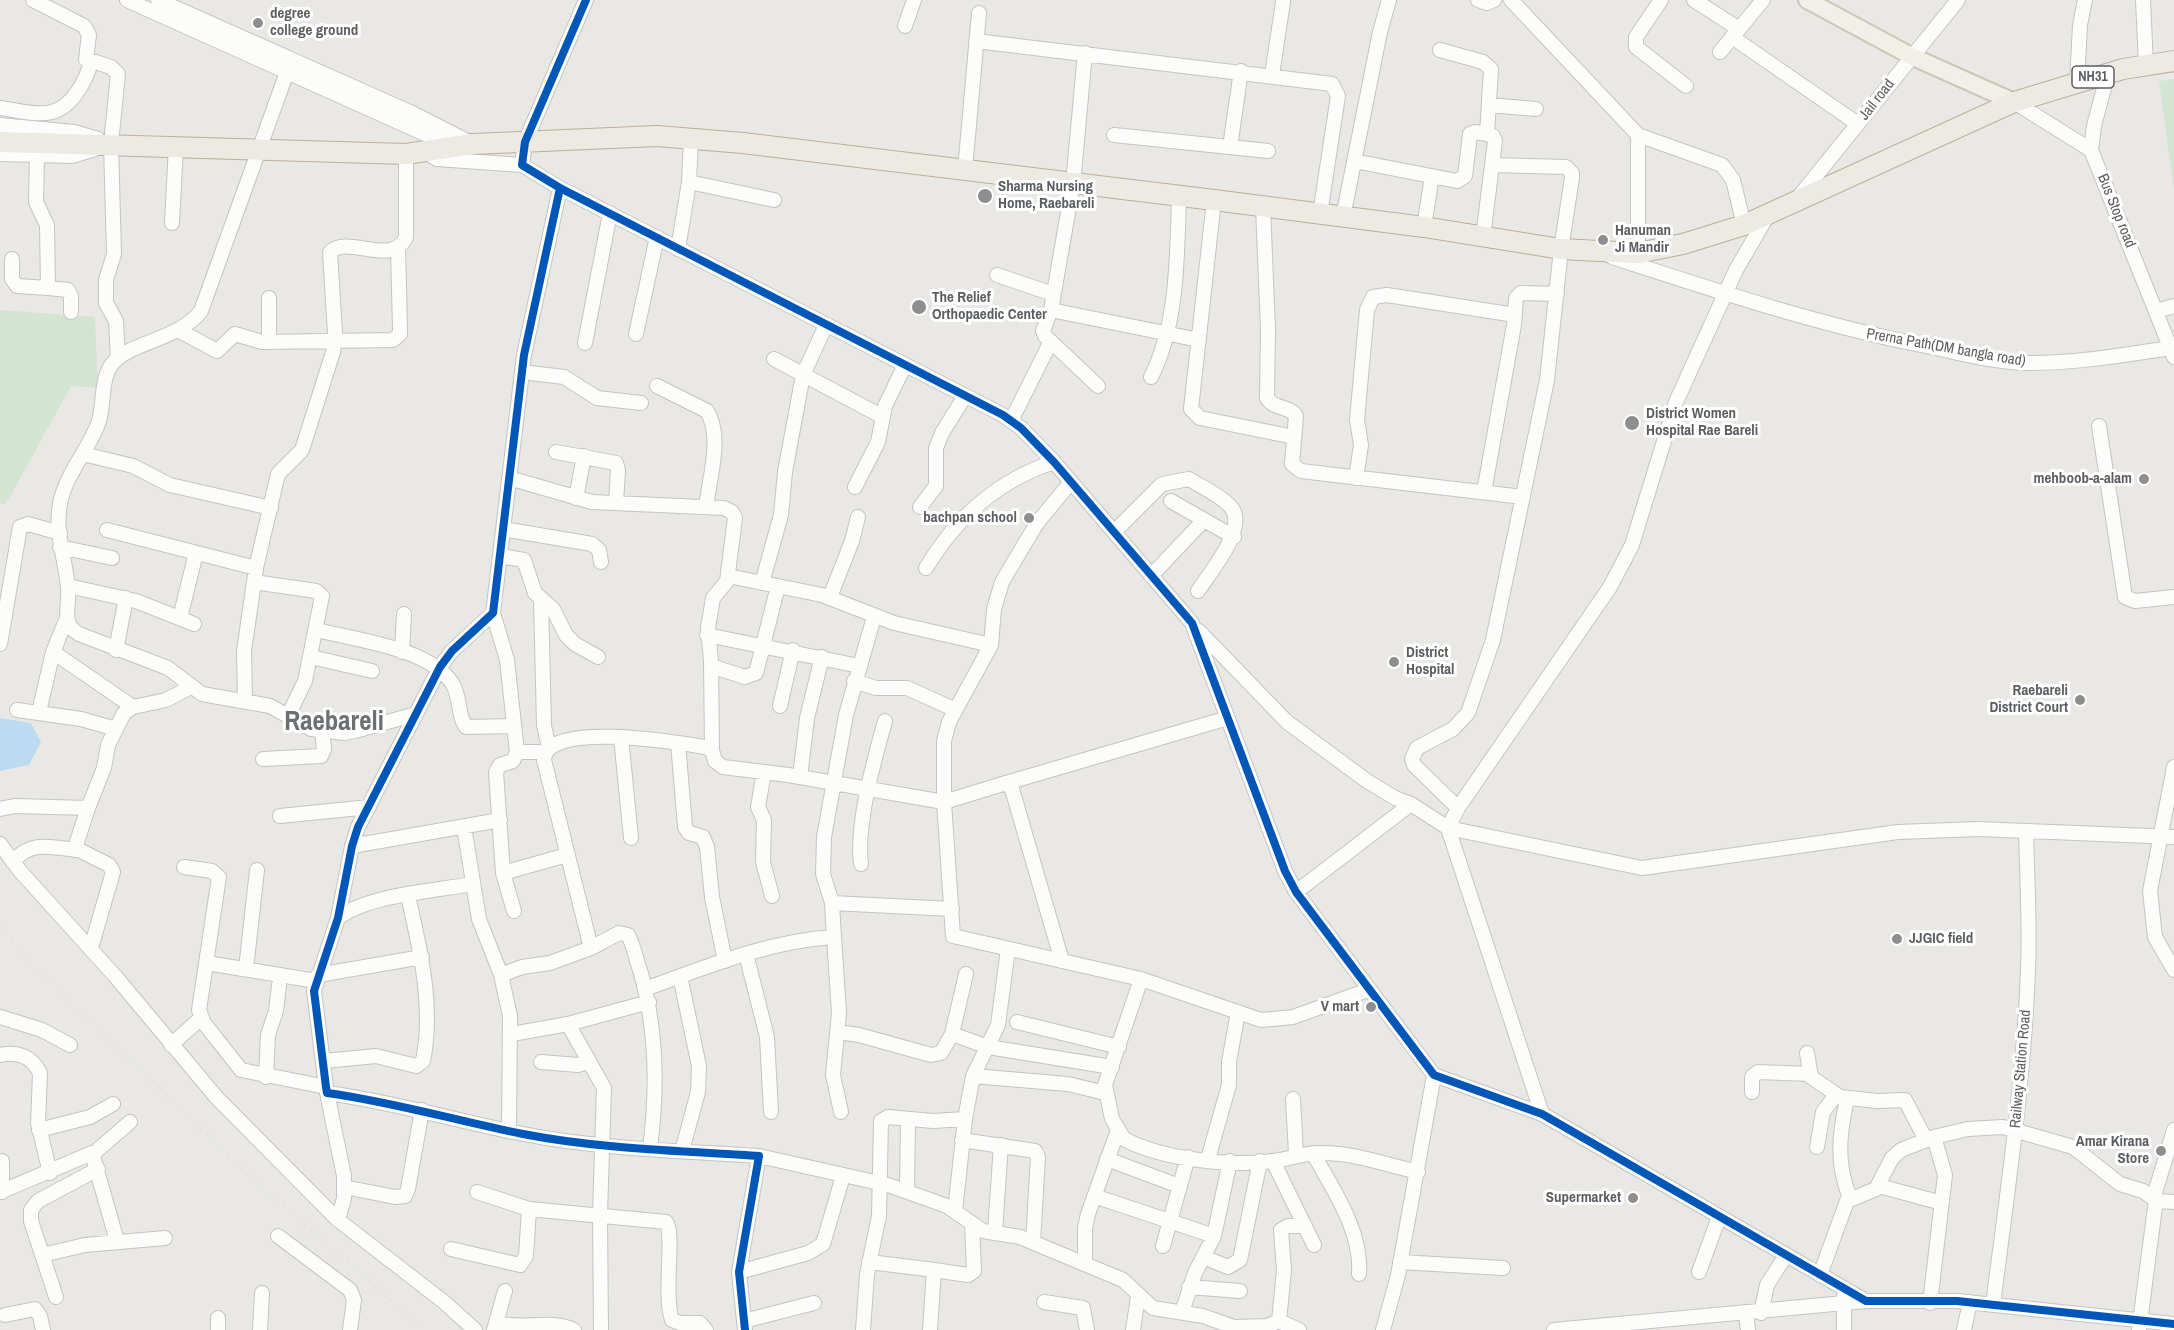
<!DOCTYPE html>
<html>
<head>
<meta charset="utf-8">
<style>
  body { margin:0 }
  canvas { display:block; background:#e9e8e5 }
</style>
</head>
<body>
<canvas width="2174" height="1330"></canvas>
<script>
const c = document.querySelector('canvas').getContext('2d');
c.lineJoin = 'round';
function paint(path, color) {
  c.fillStyle = color;
  c.fill(path, 'evenodd');
}
function trace(path, color, width, dash) {
  c.strokeStyle = color;
  c.lineWidth = width;
  c.lineCap = dash ? 'butt' : 'round';
  c.setLineDash(dash || []);
  c.stroke(path);
}
function write(font, color, halo, rows, align = 'center') {
  c.font = font + ' "Archivo Narrow",sans-serif';
  c.lineWidth = 6;
  c.setLineDash([]);
  c.textBaseline = 'middle';
  c.strokeStyle = halo;
  c.fillStyle = color;
  for (const [text, x, y, turn = 0] of rows) {
    c.save();
    c.translate(x, y);
    c.rotate((+turn || 0) * Math.PI / 180);
    c.textAlign = isNaN(turn) ? turn : align;
    if (halo) c.strokeText(text, 0, 0);
    c.fillText(text, 0, 0);
    c.restore();
  }
}
paint(new Path2D(`
  M 2174,79 L 2174,191 L 2159,81 Z
  M 0,310 L 95,317 L 98,388 L 71,386 L 6,504 L 0,504 Z`), '#d4e4d2');
paint(new Path2D(`
  M 0,718 L 31,723 L 41,742 L 29,765 L 0,771 Z`), '#bddbf0');
const minor = new Path2D(`
  M 33,0 L 84,26 L 89,35 L 86,59 L 111,67 L 118,74 L 111,144 L 114,254 L 106,280 L 106,303 L 116,321 L 118,358
  M 127,0 L 454,147
  M 158,0 L 412,113 L 473,144
  M 586,0 L 525,142 L 522,165 L 560,188 L 1003,415 L 1021,428 L 1054,462 L 1192,623 L 1285,871 L 1296,892 L 1434,1075 L 1542,1114 L 1866,1301 L 1957,1301 L 2174,1324
  M 1478,0 L 1487,3 L 1494,0
  M 1511,0 L 1638,135 L 1722,165 L 1733,180 L 1744,225
  M 1661,0 L 1636,37 L 1636,47 L 1686,86
  M 1694,0 L 1739,29
  M 2143,0 L 2146,65
  M 905,26 L 914,0
  M 1732,37 L 1858,124
  M 976,41 L 1332,84 L 1338,96 L 1320,214
  M 1440,50 L 1483,62 L 1491,69 L 1487,134 L 1493,136 L 1495,141 L 1483,237
  M 1720,52 L 1763,0
  M 1085,53 L 1073,184 L 1051,310 L 1199,340
  M 287,72 L 201,311 C 179,340 129,342 112,364 C 101,378 104,404 99,421 C 90,448 68,471 61,499 C 53,530 66,559 68,589 C 70,607 60,623 79,634 L 168,668 L 202,694 L 270,706 L 311,729 L 344,733 L 355,731 L 416,714
  M 1272,75 L 1283,2
  M 2077,82 L 2080,25 L 2085,0
  M 2014,102 L 2091,150 L 2174,357
  M 1489,105 L 1536,109
  M 0,108 C 15,110 36,116 52,112 C 72,107 86,81 91,62
  M 0,125 L 74,132 L 98,139
  M 1114,135 L 1268,151
  M 1638,135 L 1638,253
  M 1230,147 L 1241,71
  M 2091,150 L 2094,126 L 2108,73
  M 425,152 L 437,159 L 522,165
  M 0,154 L 72,156 L 98,148
  M 37,155 L 36,202 L 47,225 L 48,288 L 68,290 L 71,296 L 71,312
  M 1354,161 L 1457,181 L 1465,176 L 1470,134 L 1475,132 L 1487,134
  M 965,170 L 979,13
  M 689,182 L 774,200
  M 560,188 L 524,355 L 493,613 L 452,651 L 440,667 L 358,827 L 352,846 L 338,918 L 314,991 L 326,1087 L 327,1093 C 394,1102 457,1121 523,1134 C 600,1149 681,1151 759,1156 L 739,1272 L 745,1330
  M 1797,199 L 1958,0
  M 1214,200 L 1191,409 L 1200,418 L 1294,437
  M 1263,207 L 1268,330 L 1267,398 C 1274,410 1289,405 1296,416 L 1292,464 L 1301,471 L 1523,497
  M 1343,217 L 1380,32 L 1389,0
  M 172,223 L 176,146
  M 1424,227 L 1432,176
  M 678,249 L 689,182 L 691,139
  M 1612,257 C 1717,291 1822,326 1931,347 C 1963,354 1998,363 2030,363 C 2077,363 2124,355 2170,348
  M 12,259 L 12,279 L 17,286 L 48,288
  M 997,275 L 1053,294
  M 269,298 L 269,342
  M 1051,310 L 1043,331 L 1045,336 L 1098,386
  M 2156,311 L 2174,306
  M 178,330 L 217,351 L 235,334 L 262,342 L 393,340 L 400,334 L 400,328 L 398,248
  M 636,334 L 657,237
  M 585,343 L 610,213
  M 774,359 L 883,417
  M 522,372 L 564,377 L 597,398 L 641,403
  M 1151,377 C 1178,324 1177,256 1179,197
  M 657,386 L 707,411 C 723,437 709,479 706,507
  M 1011,421 L 1050,343
  M 2099,426 L 2125,597 L 2135,601 L 2174,597
  M 556,452 L 616,463 L 618,470 L 616,503
  M 83,454 L 133,466 L 170,485 L 271,508
  M 509,478 L 592,502 L 724,508 L 732,512 L 735,518 L 727,581 L 713,598 L 708,628 L 711,661 L 712,750
  M 1356,478 L 1361,445 L 1357,420 L 1367,310 L 1373,297 L 1387,295 L 1515,315
  M 855,487 L 878,442 L 885,406 L 905,365
  M 1484,492 L 1514,325 L 1516,298 L 1521,293 L 1557,294
  M 576,498 L 584,456
  M 1171,501 L 1234,537
  M 920,507 L 936,486 L 936,448 L 942,433 L 965,396
  M 503,529 L 592,544 L 599,550 L 601,562
  M 107,530 L 256,568
  M 1114,532 L 1162,484 L 1189,479 C 1202,487 1218,494 1229,505 C 1251,525 1210,572 1198,591
  M 60,547 L 112,558
  M 500,556 L 524,560 L 535,593 L 553,609 L 566,635 L 575,644 L 598,657
  M 926,568 C 956,518 999,480 1054,462
  M 728,576 L 822,595 L 894,623 L 991,645
  M 1151,576 L 1204,520
  M 762,583 L 781,515 L 785,472 L 803,375 L 826,325
  M 68,586 L 136,601 L 194,624
  M 830,597 L 852,541 L 858,517
  M 541,599 L 544,726 L 549,747
  M 493,613 L 507,660 L 517,752 L 513,761 L 500,765 L 496,772 L 503,873 L 514,911
  M 180,618 L 196,553
  M 317,630 C 356,640 429,648 452,683 C 461,696 457,715 466,727 L 513,726
  M 1199,631 L 1287,722 L 1367,781 L 1395,798 L 1411,804 L 1448,828 L 1642,868 L 1898,832 L 1978,829 L 2174,837
  M 707,635 L 859,666
  M 0,644 L 20,527 L 28,524 L 60,533
  M 116,650 L 126,598
  M 53,652 L 133,707
  M 402,652 L 404,614
  M 311,657 L 372,671
  M 711,666 L 745,677 L 756,673 L 778,586
  M 854,681 L 876,688 L 907,688 L 956,710
  M 245,700 L 244,651 L 254,582
  M 780,706 L 793,650
  M 17,710 L 81,719 L 116,729
  M 39,712 L 53,652 L 67,618
  M 288,716 L 305,681 L 322,596 L 316,591 L 254,582 L 256,568 L 278,474 L 302,450 L 333,352 L 335,333 L 330,252 C 349,234 392,268 406,237 L 406,154
  M 621,737 L 631,838
  M 678,743 L 685,827 L 689,833 L 703,837 L 707,847 L 712,897 L 725,961
  M 517,752 L 545,752
  M 263,759 L 321,756 L 324,749 L 322,731
  M 2174,767 L 2150,891 L 2155,937 L 2174,970
  M 764,772 L 758,807 L 764,820 L 763,862 L 772,896
  M 800,777 L 807,718 L 822,657
  M 1006,783 L 1228,718
  M 88,808 L 104,768 L 108,745 L 124,713 L 133,707 L 166,700 L 191,687
  M 1458,808 L 1414,765 L 1412,759 L 1417,748 L 1453,729 L 1468,713 L 1493,640 L 1547,380 L 1561,249 L 1572,178 L 1572,173 L 1566,167 L 1492,165
  M 0,809 L 15,806 L 88,808 L 75,848 L 109,865 L 113,872 L 91,948
  M 280,816 L 369,807
  M 464,827 L 479,919 L 501,975 L 510,1016 L 509,1131
  M 0,844 L 20,871 L 115,976 L 217,1098 L 338,1220 L 344,1198 L 344,1176 L 327,1093
  M 352,846 L 500,820
  M 13,862 C 30,840 51,847 76,850
  M 861,864 C 856,823 874,761 885,721
  M 184,867 L 212,871 L 219,877 L 199,1010 L 204,1023 L 241,1070 L 326,1087
  M 503,873 L 567,855
  M 1296,892 L 1411,804
  M 832,903 L 823,874 L 824,837 L 846,715 L 874,617
  M 338,918 C 368,895 434,891 472,884
  M 834,937 L 839,1013 L 833,1075 L 841,1112
  M 746,954 L 767,1037 L 771,1112
  M 1062,961 L 1012,789 L 1006,783 L 944,802 L 944,741 L 949,722 L 991,645 L 994,609 L 1002,582 L 1037,523 L 1071,482
  M 207,963 L 316,981
  M 246,969 L 257,870
  M 318,975 L 422,957
  M 501,975 L 522,967 L 550,963 L 591,948
  M 680,976 L 699,1066 L 698,1092 L 682,1151
  M 1141,979 L 1105,1085 L 1112,1119 L 1124,1139 C 1161,1159 1231,1167 1273,1161 C 1291,1159 1305,1152 1323,1153 C 1355,1153 1387,1165 1418,1172
  M 645,989 C 706,967 768,941 834,937 L 832,903 L 952,909
  M 0,1017 L 42,1030 L 70,1045
  M 1017,1022 L 1119,1047
  M 568,1024 L 649,1002
  M 838,1032 L 859,1035 L 931,1055 L 941,1053 L 952,1034 L 966,974
  M 512,1034 L 568,1024 L 604,1088 L 600,1214 L 601,1330
  M 952,1034 L 988,1047 L 1112,1067
  M 171,1045 L 201,1018
  M 1807,1053 L 1811,1077 L 1840,1097 L 1877,1101 L 1905,1100 L 1926,1140
  M 0,1055 C 17,1051 32,1056 40,1073 L 38,1123 L 50,1173
  M 324,1061 L 376,1056 L 416,1066 L 423,1061 C 434,1007 420,948 408,896
  M 541,1062 L 578,1065 L 589,1062
  M 973,1076 L 1068,1084 L 1105,1093
  M 266,1077 L 268,1035 L 276,1011 L 279,985
  M 1752,1092 L 1752,1077 L 1758,1072 L 1810,1074
  M 1293,1099 L 1296,1154
  M 1847,1099 C 1839,1135 1836,1164 1850,1198
  M 1542,1114 L 1448,828 L 1458,808 L 1610,587 L 1632,545 L 1676,402 L 1736,270 L 1769,213
  M 39,1130 L 90,1117 L 113,1104
  M 962,1140 L 1035,1151 L 1038,1157 L 1033,1242
  M 1817,1147 L 1823,1112 L 1835,1096
  M 650,1148 C 658,1087 657,1029 640,970 C 636,959 634,946 628,935 L 619,933 L 591,948 L 544,760 C 545,720 679,743 705,747 L 712,750 L 715,761 L 723,767 L 788,775 L 944,802 L 953,936 L 1141,979 L 1261,1020 L 1293,1017 L 1368,990
  M 1313,1153 C 1333,1190 1362,1230 1359,1274
  M 93,1154 L 130,1122
  M 759,1156 L 888,1185 L 947,1206 L 983,1231 L 1020,1237 L 1123,1280 L 1153,1308 L 1203,1316 L 1234,1327 L 1267,1326 L 1279,1321 L 1284,1270 L 1281,1230 L 1288,1226 L 1305,1226
  M 1107,1159 L 1179,1186
  M 1208,1159 L 1229,1085 L 1229,1062 L 1238,1012
  M 1273,1161 L 1314,1245
  M 1879,1186 L 1942,1203
  M 344,1187 L 395,1197 L 405,1196 L 408,1189 L 422,1110
  M 907,1191 L 908,1119
  M 0,1192 L 92,1153 L 117,1241
  M 2,1192 L 2,1161
  M 477,1192 L 529,1209 L 666,1222 C 675,1232 663,1295 672,1320 L 680,1323 L 700,1323 L 706,1330
  M 1094,1196 L 1214,1236
  M 2154,1196 L 2174,1130
  M 955,1211 L 965,1119 L 973,1076 L 998,1025 L 1008,949
  M 338,1220 L 444,1302 L 475,1330
  M 995,1231 L 1001,1145
  M 278,1236 L 350,1290 L 354,1300 L 350,1330
  M 1163,1246 L 1188,1157
  M 451,1249 L 520,1265 L 526,1256 L 529,1209
  M 42,1255 L 85,1245 L 165,1238
  M 1203,1257 L 1228,1267 L 1240,1260 L 1260,1161
  M 869,1262 L 935,1270
  M 1400,1262 L 1503,1268
  M 1085,1264 L 1085,1228 L 1088,1214 L 1118,1130
  M 739,1272 L 808,1253 L 823,1244 L 843,1176
  M 1699,1272 L 1719,1217
  M 1820,1275 L 1847,1201 L 1876,1189 L 1892,1158 L 1901,1150 L 1934,1137 L 1968,1129 L 2003,1127 L 2073,1147 L 2120,1184 L 2143,1191 L 2157,1201
  M 1189,1287 L 1240,1291
  M 56,1297 L 31,1221 L 31,1210 L 38,1201 L 98,1169
  M 1044,1302 L 1083,1308 L 1087,1330
  M 1930,1303 L 1945,1175 L 1934,1137
  M 1993,1305 C 2007,1193 2024,1082 2028,969 C 2030,923 2027,877 2026,831
  M 1182,1312 L 1195,1273 L 1214,1236 L 1230,1161
  M 1761,1313 L 1767,1285 L 1786,1255
  M 1746,1314 L 1748,1330
  M 5,1315 L 35,1309 L 40,1316 L 43,1330
  M 744,1321 L 814,1303
  M 1279,1321 L 1299,1330
  M 497,1323 C 521,1330 550,1319 574,1330
  M 218,1330 L 218,1318
  M 260,1330 L 262,1293
  M 494,1330 L 505,1291
  M 863,1330 L 867,1274 L 879,1216 L 881,1121 L 888,1117 L 933,1121 L 965,1119
  M 930,1330 L 934,1270 L 968,1275 L 974,1271 L 972,1223
  M 1133,1330 L 1138,1297
  M 1383,1330 L 1398,1275 L 1434,1075
  M 1554,1330 L 1866,1301
  M 1844,1330 L 1844,1296
  M 1964,1330 L 1970,1302
  M 2139,1330 L 2155,1207 L 2157,1201 L 2174,1202`);
const major = new Path2D(`
  M 1807,0 L 1911,56 L 2014,102`);
const highway = new Path2D(`
  M 0,142 L 406,154 L 473,144 L 657,136 L 743,143 L 1214,200 L 1424,227 L 1561,249 L 1638,253 L 1683,244 L 1744,225 L 2014,102 L 2123,69 L 2174,61`);
trace(minor, '#c4c4c4', 16);
trace(major, '#cec7b6', 20);
trace(highway, '#bcb097', 22);
trace(minor, '#fcfcfb', 14);
trace(major, '#f1efe8', 16);
trace(highway, '#eceae2', 20);
trace(new Path2D(`
  M 0,925 L 25,958 L 257,1183 L 425,1330`), '#e1e1e1', 3, [1.5, 8]);
trace(new Path2D(`
  M 586,0 L 525,142 L 522,165 L 560,188 L 1003,415 L 1021,428 L 1054,462 L 1192,623 L 1285,871 L 1296,892 L 1434,1075 L 1542,1114 L 1866,1301 L 1957,1301 L 2174,1324
  M 560,188 L 524,355 L 493,613 L 452,651 L 440,667 L 358,827 L 352,846 L 338,918 L 314,991 L 326,1087 L 327,1093 C 394,1102 457,1121 523,1134 C 600,1149 681,1151 759,1156 L 739,1272 L 745,1330`), '#0057b8', 8);
for (const [x, y, r, color] of [
  [258,23,6,"#8d8e8f"],
  [985,196,8,"#8d8e8f"],
  [1603,240,6,"#8d8e8f"],
  [919,307,8,"#8d8e8f"],
  [1632,423,8,"#8d8e8f"],
  [2144,479,6,"#8d8e8f"],
  [1029,518,6,"#8d8e8f"],
  [1394,662,6,"#8d8e8f"],
  [2080,700,6,"#8d8e8f"],
  [1897,939,6,"#8d8e8f"],
  [1371,1007,6,"#8d8e8f"],
  [2161,1151,6,"#8d8e8f"],
  [1633,1198,6,"#8d8e8f"]
]) {
  const dot = new Path2D();
  dot.arc(x, y, r, 0, 2 * Math.PI);
  c.fillStyle = color;
  c.fill(dot);
  trace(dot, '#fff', 2);
}
for (const [x, y, w] of [
  [2093,77,42]
]) {
  const box = new Path2D();
  box.roundRect(x - w / 2, y - 11, w, 22, 4.5);
  c.fillStyle = '#fff';
  c.fill(box);
  trace(box, '#5b5e61', 1.5);
}
write('bold 14px', '#5b5e61', null, [
  ["NH31",2093,77]
]);
write('bold 15px', '#5b5e61', '#fff', [
  ["degree",270,14],
  ["college ground",270,31],
  ["Sharma Nursing",998,187],
  ["Home, Raebareli",998,204],
  ["Hanuman",1615,231],
  ["Ji Mandir",1615,248],
  ["The Relief",932,298],
  ["Orthopaedic Center",932,315],
  ["District Women",1646,414],
  ["Hospital Rae Bareli",1646,431],
  ["mehboob-a-alam",2132,479,"right"],
  ["bachpan school",1017,518,"right"],
  ["District",1406,653],
  ["Hospital",1406,670],
  ["Raebareli",2068,691,"right"],
  ["District Court",2068,708,"right"],
  ["JJGIC field",1909,939],
  ["V mart",1359,1007,"right"],
  ["Amar Kirana",2149,1142,"right"],
  ["Store",2149,1159,"right"],
  ["Supermarket",1621,1198,"right"]
], 'left');
write('15px', '#5b5e61', '#fff', [
  ["Jail road",1877,100,-52],
  ["Bus Stop road",2116,211,68],
  ["Prerna Path(DM bangla road)",1946,348,10],
  ["Railway Station Road",2021,1069,-85]
]);
write('bold 27px', '#6c7073', '#fff', [
  ["Raebareli",334,723]
]);
</script>
</body>
</html>
